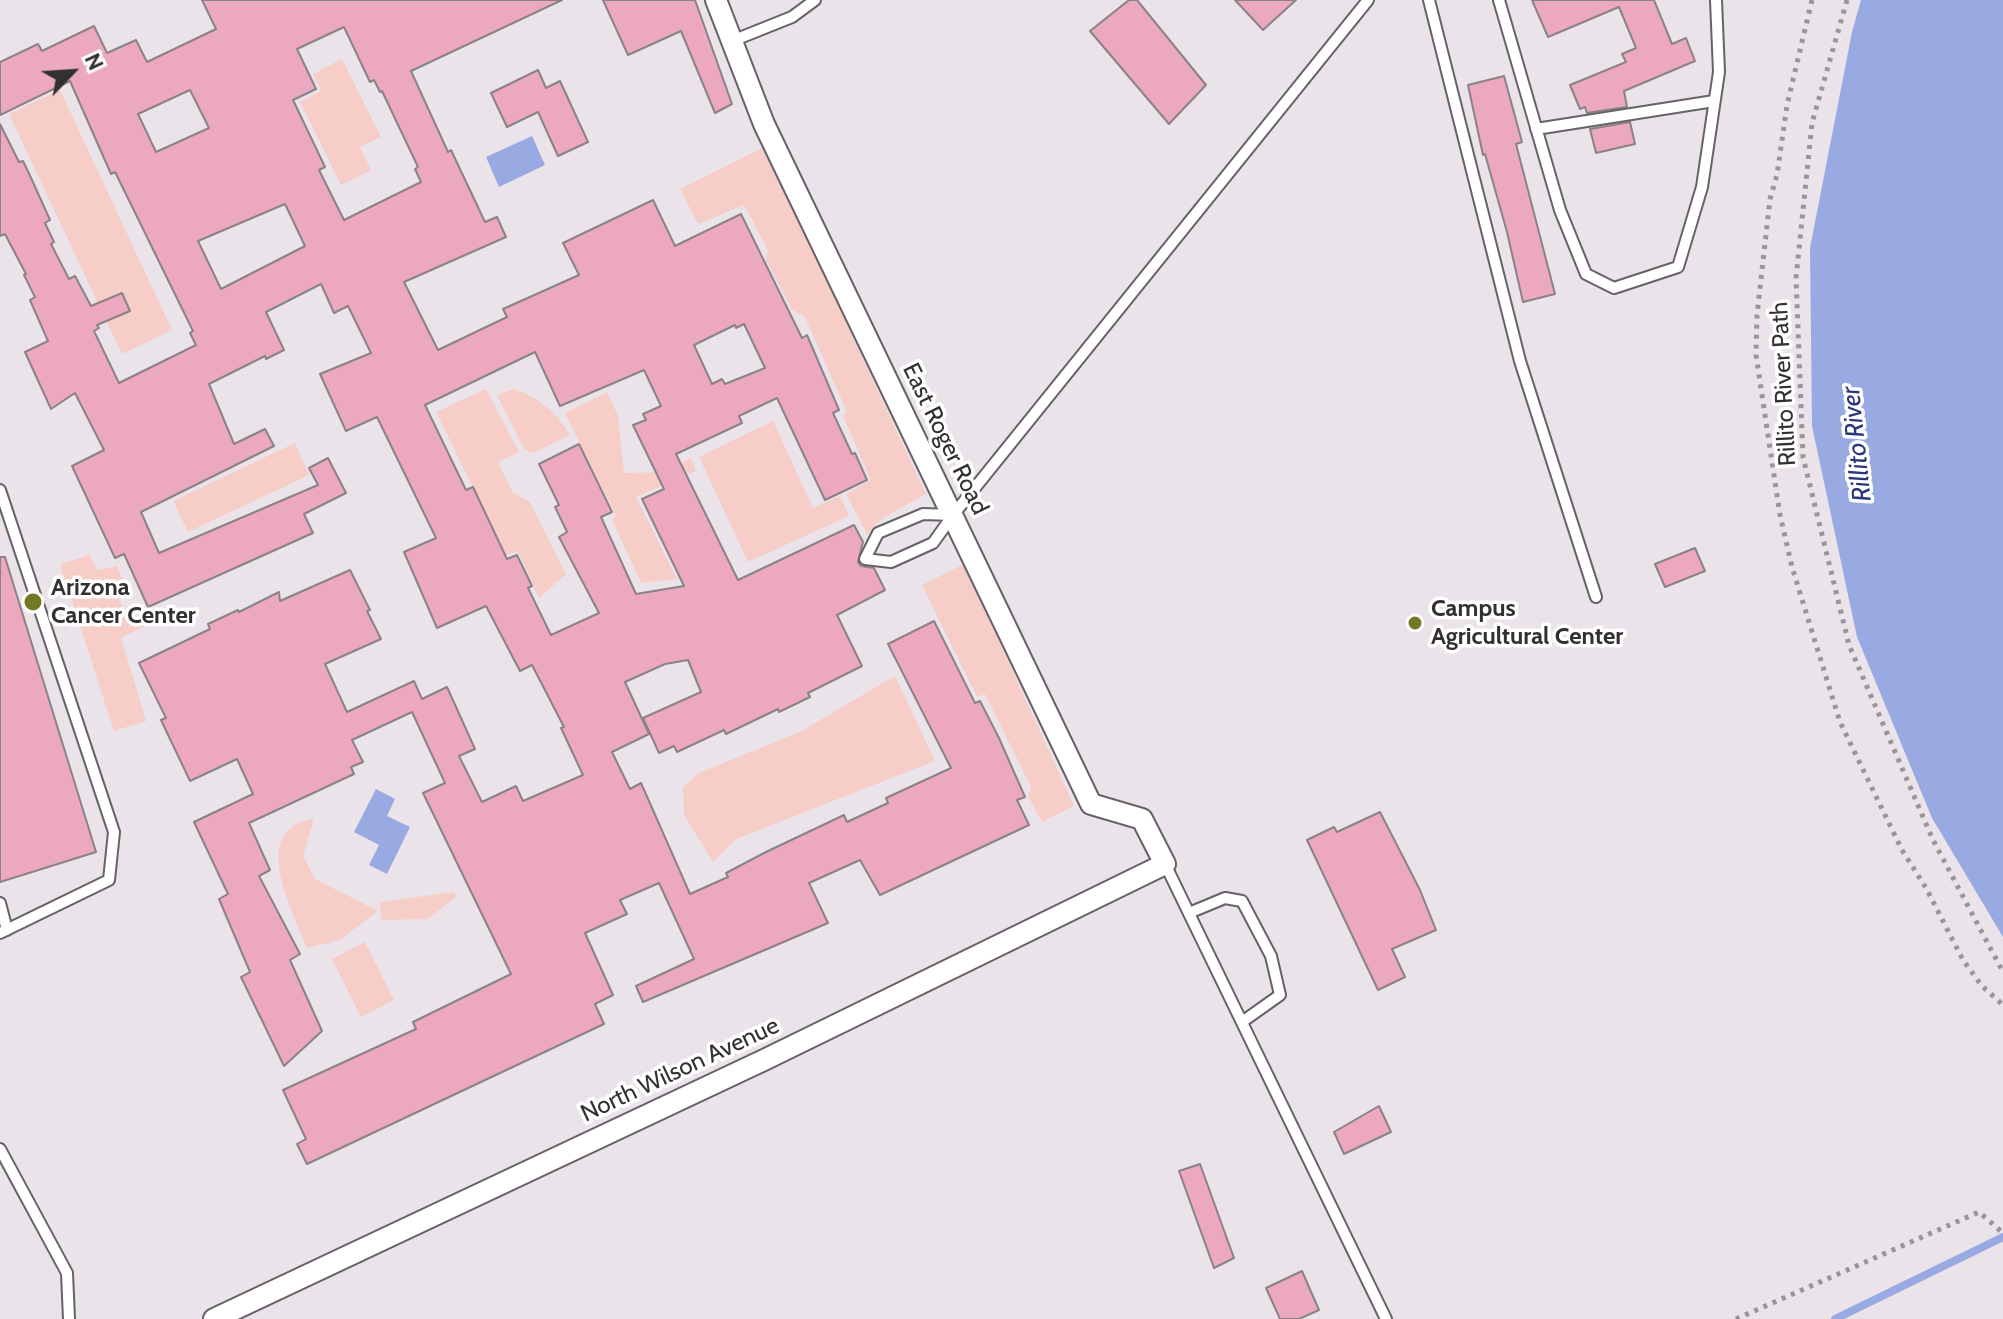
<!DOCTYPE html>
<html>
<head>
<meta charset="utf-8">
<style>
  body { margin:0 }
  #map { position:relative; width:2003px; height:1319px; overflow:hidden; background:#eae3e9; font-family:Cabin,sans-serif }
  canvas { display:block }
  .north { position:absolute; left:32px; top:32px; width:80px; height:80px; -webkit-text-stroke:6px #fff; paint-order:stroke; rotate:65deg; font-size:22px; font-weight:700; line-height:32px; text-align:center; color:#323032 }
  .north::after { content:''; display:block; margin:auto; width:28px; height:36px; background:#323032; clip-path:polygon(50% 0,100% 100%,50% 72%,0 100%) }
</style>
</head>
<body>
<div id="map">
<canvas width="2003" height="1319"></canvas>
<div class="north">N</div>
</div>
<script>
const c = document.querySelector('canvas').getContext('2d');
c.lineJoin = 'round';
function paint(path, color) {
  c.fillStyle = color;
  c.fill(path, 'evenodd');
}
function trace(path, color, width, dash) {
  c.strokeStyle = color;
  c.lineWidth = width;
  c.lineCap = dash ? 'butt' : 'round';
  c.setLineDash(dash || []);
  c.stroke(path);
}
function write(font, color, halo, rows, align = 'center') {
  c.font = font + ' Cabin,sans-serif';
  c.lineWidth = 7;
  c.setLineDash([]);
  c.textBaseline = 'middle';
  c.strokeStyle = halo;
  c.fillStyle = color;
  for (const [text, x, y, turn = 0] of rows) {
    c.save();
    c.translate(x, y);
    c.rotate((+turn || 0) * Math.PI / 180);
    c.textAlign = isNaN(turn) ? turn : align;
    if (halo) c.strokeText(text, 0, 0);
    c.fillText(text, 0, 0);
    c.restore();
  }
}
paint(new Path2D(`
  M 342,59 L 381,137 L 360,147 L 371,170 L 341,185 L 300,102 L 321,91 L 313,74 Z
  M 60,90 L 172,330 L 122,354 L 9,114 Z
  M 764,147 L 926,494 L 884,517 L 867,534 L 846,494 L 871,480 L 843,416 L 847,412 L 805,317 L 792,310 L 766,260 L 768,250 L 744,205 L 698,224 L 680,189 Z
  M 486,389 L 519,452 L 498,462 L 513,493 L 530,502 L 566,574 L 539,598 L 518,551 L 506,555 L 436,412 Z
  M 513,389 C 538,397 556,412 570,435 L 533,453 L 524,449 L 497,395 Z
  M 607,392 L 618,416 L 624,473 L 662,472 L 691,458 L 696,471 L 636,497 L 677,579 L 641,583 L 612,520 L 616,516 L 565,413 Z
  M 773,421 L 813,508 L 840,496 L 849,516 L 748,562 L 699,457 Z
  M 295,443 L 309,475 L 188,532 L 173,501 Z
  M 90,555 L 97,570 L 117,566 L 127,590 L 118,597 L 128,618 L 140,615 L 144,626 L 121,638 L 146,721 L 114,731 L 60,564 Z
  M 964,564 L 1074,806 L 1042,822 L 1028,796 L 1031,787 L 985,694 L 977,697 L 922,585 Z
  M 895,676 L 935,761 L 736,839 L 713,862 L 684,815 L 683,787 L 699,773 L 800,732 Z
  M 314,819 L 303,856 L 315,879 L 378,911 L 340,940 L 307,948 C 293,911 247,828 314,819 Z
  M 453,892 L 457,896 L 428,919 L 381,920 L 380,902 Z
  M 365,942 L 394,1000 L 361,1017 L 332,959 Z`), '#f7cdc7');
paint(new Path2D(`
  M 1861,0 L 2003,0 L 2003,937 L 1932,818 L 1857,637 L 1812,426 L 1810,248 L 1852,32 Z
  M 532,136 L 545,165 L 499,187 L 486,157 Z
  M 376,789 L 395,799 L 387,816 L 410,827 L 387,874 L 369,865 L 379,845 L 354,832 Z`), '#99aae2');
trace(new Path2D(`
  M 1835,1319 L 2003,1237`), '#99aae2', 8);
const building = new Path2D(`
  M 202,0 L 562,0 L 411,71 L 448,152 L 451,150 L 485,222 L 497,217 L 506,237 L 404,282 L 438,350 L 507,317 L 503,309 L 579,275 L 563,243 L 653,200 L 675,246 L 741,214 L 802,338 L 807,335 L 839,410 L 833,413 L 852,454 L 855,453 L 867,480 L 825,500 L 777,398 L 739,416 L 742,423 L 676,454 L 738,580 L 854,525 L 863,542 L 858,562 L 861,566 L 874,568 L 885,590 L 837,615 L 862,666 L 808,693 L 810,697 L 779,712 L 778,709 L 726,734 L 724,730 L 677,752 L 674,746 L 659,753 L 643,718 L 701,692 L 688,660 L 665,664 L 625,682 L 649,734 L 612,752 L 630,789 L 641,783 L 690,894 L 728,877 L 726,873 L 766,852 L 844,815 L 847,822 L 888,803 L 886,798 L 951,768 L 888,644 L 934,621 L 975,703 L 980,701 L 999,738 L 1025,797 L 1017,800 L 1029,825 L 880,895 L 860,860 L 809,883 L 828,923 L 643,1002 L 636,986 L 694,959 L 659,883 L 620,900 L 627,914 L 585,933 L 613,995 L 595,1004 L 604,1024 L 307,1164 L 297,1144 L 306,1139 L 283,1090 L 416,1029 L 413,1022 L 511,974 L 423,793 L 445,783 L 412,712 L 352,740 L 363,762 L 351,767 L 354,774 L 249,823 L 270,870 L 259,876 L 300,954 L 290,960 L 322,1031 L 284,1066 L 241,977 L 250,972 L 219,899 L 228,894 L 194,822 L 253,794 L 237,759 L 190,781 L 161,720 L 166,718 L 139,663 L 210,629 L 208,624 L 238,610 L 239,612 L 279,592 L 280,601 L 350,570 L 370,610 L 367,611 L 381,639 L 325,664 L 347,712 L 414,681 L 422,699 L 447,687 L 475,749 L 459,756 L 482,802 L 516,786 L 523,801 L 583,775 L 561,728 L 564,727 L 532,665 L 520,671 L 486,606 L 437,628 L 404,552 L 436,538 L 377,417 L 346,431 L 320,374 L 371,353 L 348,306 L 334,313 L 321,284 L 266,312 L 284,350 L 266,359 L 265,356 L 209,384 L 234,444 L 265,429 L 274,446 L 141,512 L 159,553 L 318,485 L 309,468 L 328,458 L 346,493 L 304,514 L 313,533 L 148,607 L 124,554 L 115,558 L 72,466 L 104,450 L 75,393 L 51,409 L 25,352 L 48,341 L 30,300 L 35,297 L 24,275 L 26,274 L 5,234 L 0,236 L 0,124 L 19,162 L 23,161 L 32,180 L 50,220 L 45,223 L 54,242 L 51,244 L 69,279 L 75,276 L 91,306 L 122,293 L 130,311 L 97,325 L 99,328 L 94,331 L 119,383 L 196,345 L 190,333 L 193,331 L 120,182 L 115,172 L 111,174 L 70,81 L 0,115 L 0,62 L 38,44 L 42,51 L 94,26 L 107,53 L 136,40 L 147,62 L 216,29 ZM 344,27 L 370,82 L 374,80 L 380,92 L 382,91 L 418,167 L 415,169 L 421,182 L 344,220 L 319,170 L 325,167 L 293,100 L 316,89 L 297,49 ZM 190,90 L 209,128 L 156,152 L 138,114 ZM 285,204 L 305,246 L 221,289 L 198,241 ZM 744,324 L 765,368 L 725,384 L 722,379 L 712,384 L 694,345 L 735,325 L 736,328 ZM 535,352 L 560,406 L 644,370 L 661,406 L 643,414 L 646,420 L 633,425 L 664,489 L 642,499 L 684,586 L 636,594 L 601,517 L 612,512 L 579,444 L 539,464 L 559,505 L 555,507 L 567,532 L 559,537 L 599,613 L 551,635 L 528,588 L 532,586 L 517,555 L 507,559 L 473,487 L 466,490 L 425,405 Z
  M 603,0 L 695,0 L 732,104 L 715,113 L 681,31 L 628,55 Z
  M 1129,0 L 1137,0 L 1206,85 L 1169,124 L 1090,31 Z
  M 1235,0 L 1296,0 L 1263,30 Z
  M 1532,0 L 1654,0 L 1672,44 L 1686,38 L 1695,61 L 1624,91 L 1627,107 L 1587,113 L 1585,107 L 1580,109 L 1570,85 L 1626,62 L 1622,54 L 1636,48 L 1619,7 L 1548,37 Z
  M 538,70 L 546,88 L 560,81 L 588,142 L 558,156 L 538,112 L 507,127 L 491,93 Z
  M 1504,76 L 1522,142 L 1516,144 L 1555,294 L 1523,302 L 1507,232 L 1485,154 L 1483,155 L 1468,85 Z
  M 1630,122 L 1635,144 L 1596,153 L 1590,129 Z
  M 1695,548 L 1705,571 L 1665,587 L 1655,564 Z
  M 0,557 L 5,557 L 96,852 L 0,882 Z
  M 1380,812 L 1420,890 L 1436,930 L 1392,949 L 1405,977 L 1378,990 L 1307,840 L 1334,827 L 1337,832 Z
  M 1379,1106 L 1391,1132 L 1344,1154 L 1334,1132 Z
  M 1200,1164 L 1234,1258 L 1214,1268 L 1179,1171 Z
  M 1302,1271 L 1319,1310 L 1299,1319 L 1280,1319 L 1266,1288 Z`);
paint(building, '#eca8be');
trace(building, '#8a8284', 2);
const lane = new Path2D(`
  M 1429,0 L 1520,361 L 1596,597
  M 1499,0 L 1560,210 L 1586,274 L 1614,288 L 1678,267 L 1702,187 L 1719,72 L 1716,0
  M 732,41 L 792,17 L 815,0
  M 1536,129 L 1714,101
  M 0,490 L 114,832 L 109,880 L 0,933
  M 923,514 L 953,515 L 933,543 L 891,562 L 865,559 L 878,533 Z
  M 953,515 L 1368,0
  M 1165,864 L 1386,1319
  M 0,903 L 7,930
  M 1189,913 L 1225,898 L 1242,901 L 1271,956 L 1280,995 L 1242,1022
  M 0,1149 L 67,1273 L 69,1319`);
const street = new Path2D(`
  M 214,1319 L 764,1060 L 1165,864 L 1142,819 L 1091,804 L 764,124 L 716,0`);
trace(lane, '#676267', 14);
trace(street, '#676267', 24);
trace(new Path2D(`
  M 1812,0 L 1787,105 L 1777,175 L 1770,199 L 1757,315 L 1756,355 L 1780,515 L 1792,567 L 1840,722 L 1902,850 L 1926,888 L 1963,960 L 1982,986 L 2003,1005
  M 1847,0 L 1812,123 L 1796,278 L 1803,457 L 1849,645 L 1933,840 L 2003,972
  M 1736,1319 L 1979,1212 L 2003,1233`), '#9a9599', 5, [4, 6]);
trace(lane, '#fff', 10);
trace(street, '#fff', 20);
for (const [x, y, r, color] of [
  [33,602,10,"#717924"],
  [1415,623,8,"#717924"]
]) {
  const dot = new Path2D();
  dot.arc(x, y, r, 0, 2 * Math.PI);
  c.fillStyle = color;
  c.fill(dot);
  trace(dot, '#fff', 3);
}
write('24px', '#323032', '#fff', [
  ["Rillito River Path",1784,384,-93],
  ["East Roger Road",945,439,64],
  ["North Wilson Avenue",680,1070,-25]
]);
write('bold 24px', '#323032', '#fff', [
  ["Arizona",51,588],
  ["Cancer Center",51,616],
  ["Campus",1431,609],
  ["Agricultural Center",1431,637]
], 'left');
write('italic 26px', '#293678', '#fff', [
  ["Rillito River",1857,444,-96]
]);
</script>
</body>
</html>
